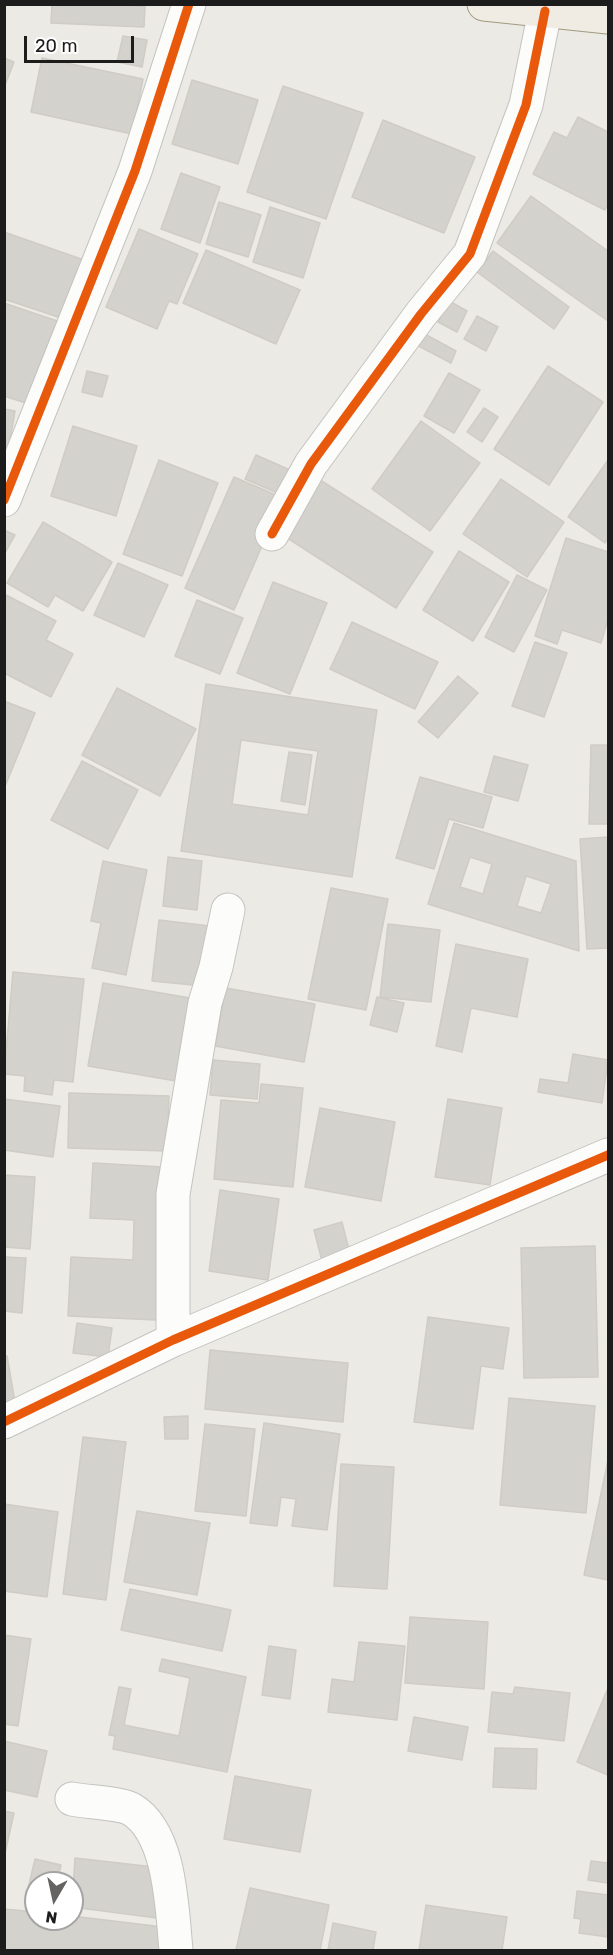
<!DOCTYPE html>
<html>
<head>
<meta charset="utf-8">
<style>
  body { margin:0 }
  #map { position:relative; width:613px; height:1955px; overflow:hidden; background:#eceae4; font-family:Rubik,sans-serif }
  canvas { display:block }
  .frame { position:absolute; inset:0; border:6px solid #1c1c1c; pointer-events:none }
  .north { position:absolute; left:24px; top:1871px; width:60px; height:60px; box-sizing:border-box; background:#fff; border:2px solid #a4a4a4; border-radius:50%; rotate:189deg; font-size:16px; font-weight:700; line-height:24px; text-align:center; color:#1c1c1c }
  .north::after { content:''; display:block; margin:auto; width:21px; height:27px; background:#656462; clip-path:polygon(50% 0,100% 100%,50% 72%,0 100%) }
  .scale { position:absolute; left:24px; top:36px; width:110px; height:27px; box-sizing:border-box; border:3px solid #1c1c1c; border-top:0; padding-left:8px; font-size:18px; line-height:21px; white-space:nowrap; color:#1c1c1c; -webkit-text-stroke:4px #fff; paint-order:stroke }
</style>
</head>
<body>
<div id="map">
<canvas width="613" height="1955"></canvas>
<div class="frame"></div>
<div class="north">N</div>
<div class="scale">20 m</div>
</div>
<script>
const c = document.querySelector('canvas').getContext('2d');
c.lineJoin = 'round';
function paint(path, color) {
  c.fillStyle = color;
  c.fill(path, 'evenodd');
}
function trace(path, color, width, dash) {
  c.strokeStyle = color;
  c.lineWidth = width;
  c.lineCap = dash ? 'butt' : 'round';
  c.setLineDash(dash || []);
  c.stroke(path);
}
const building = new Path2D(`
  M 52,4 L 145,6 L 144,27 L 51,23 Z
  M 123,36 L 147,40 L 142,67 L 117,62 Z
  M 4,58 L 14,62 L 4,88 Z
  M 42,58 L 143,79 L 132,134 L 31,112 Z
  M 192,80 L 258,100 L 238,164 L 172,144 Z
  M 283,86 L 363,113 L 326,219 L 247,192 Z
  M 578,117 L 608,132 L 608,204 L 605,210 L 533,174 L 554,132 L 567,138 Z
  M 383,120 L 475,157 L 444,233 L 352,197 Z
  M 181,173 L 220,187 L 200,243 L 161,229 Z
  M 531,196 L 608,251 L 608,321 L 497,243 Z
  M 219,202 L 261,215 L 248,257 L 206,244 Z
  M 270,207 L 320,223 L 303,278 L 253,262 Z
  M 139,229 L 198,254 L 177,304 L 169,301 L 157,329 L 106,307 Z
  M 4,232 L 84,260 L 64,319 L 4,299 Z
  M 206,250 L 300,290 L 276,344 L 183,303 Z
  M 493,251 L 569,307 L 554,329 L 477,272 Z
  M 449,301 L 467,311 L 457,332 L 438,322 Z
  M 4,303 L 60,322 L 32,405 L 4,396 Z
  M 477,316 L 498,327 L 486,351 L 464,339 Z
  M 419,331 L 456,351 L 451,363 L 413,343 Z
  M 548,366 L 603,402 L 549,485 L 494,449 Z
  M 87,371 L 108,376 L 102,397 L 82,392 Z
  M 449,373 L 480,390 L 454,433 L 424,416 Z
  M 484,408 L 498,417 L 482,442 L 467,432 Z
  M 4,409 L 15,411 L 4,476 Z
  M 421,421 L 480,463 L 430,531 L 372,489 Z
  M 73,426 L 137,446 L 116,516 L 51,496 Z
  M 256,455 L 299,474 L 289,498 L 245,479 Z
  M 159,460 L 218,483 L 182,576 L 123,554 Z
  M 608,460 L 608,538 L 605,543 L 568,517 Z
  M 234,477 L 283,498 L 234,610 L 185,588 Z
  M 317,478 L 433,552 L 396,608 L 281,534 Z
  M 501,479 L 564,522 L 527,577 L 463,534 Z
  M 43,522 L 112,562 L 83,611 L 55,595 L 48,607 L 7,583 Z
  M 4,530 L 15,535 L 4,555 Z
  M 566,538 L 608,552 L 608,619 L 601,643 L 562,630 L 557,644 L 535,636 Z
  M 459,551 L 509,582 L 473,641 L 423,610 Z
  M 118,563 L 168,585 L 144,637 L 94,615 Z
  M 517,575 L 547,590 L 514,652 L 485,637 Z
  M 273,582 L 327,603 L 290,694 L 237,673 Z
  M 6,595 L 56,621 L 46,640 L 73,654 L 51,697 L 4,673 Z
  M 197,600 L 243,618 L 220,674 L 175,656 Z
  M 352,622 L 438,662 L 415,709 L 330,669 Z
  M 535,642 L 567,653 L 544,717 L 512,706 Z
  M 458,676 L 478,693 L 438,738 L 418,722 Z
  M 206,684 L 377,710 L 352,877 L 181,851 ZM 241,740 L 318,751 L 308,815 L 232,804 Z
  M 117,688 L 196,729 L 160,796 L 82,755 Z
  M 4,701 L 35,713 L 4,789 Z
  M 591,745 L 608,745 L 608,824 L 589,824 Z
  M 289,752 L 312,755 L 305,805 L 281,801 Z
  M 494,756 L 528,765 L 518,801 L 484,792 Z
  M 82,761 L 138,790 L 108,849 L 51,820 Z
  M 420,777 L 492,797 L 483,828 L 449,819 L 434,869 L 396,858 Z
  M 454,823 L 576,861 L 579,951 L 428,904 ZM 470,857 L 492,864 L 483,894 L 460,887 ZM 526,876 L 551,884 L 541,913 L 517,906 Z
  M 608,837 L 608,948 L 587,949 L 580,839 Z
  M 168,857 L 202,861 L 197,910 L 163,906 Z
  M 103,861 L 147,870 L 126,975 L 92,968 L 101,923 L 91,921 Z
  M 331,888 L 388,899 L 366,1010 L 308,999 Z
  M 159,920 L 210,926 L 203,986 L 152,981 Z
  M 388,924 L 440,930 L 431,1002 L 380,997 Z
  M 456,944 L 528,959 L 517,1017 L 471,1008 L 462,1052 L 436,1046 Z
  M 13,972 L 84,979 L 73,1082 L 54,1080 L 52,1095 L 24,1091 L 25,1076 L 4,1074 Z
  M 103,983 L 190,998 L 176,1081 L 88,1066 Z
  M 226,988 L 315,1004 L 304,1062 L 215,1046 Z
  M 377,997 L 404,1003 L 397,1032 L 370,1025 Z
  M 573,1054 L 608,1060 L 602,1103 L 538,1092 L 540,1079 L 568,1083 Z
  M 213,1060 L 260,1064 L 257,1099 L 210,1095 Z
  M 261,1084 L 303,1088 L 293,1187 L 214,1179 L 221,1100 L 259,1103 Z
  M 69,1093 L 169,1096 L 167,1151 L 68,1148 Z
  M 4,1099 L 60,1106 L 53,1157 L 4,1150 Z
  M 448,1099 L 502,1108 L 490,1185 L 435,1177 Z
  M 320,1108 L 395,1122 L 381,1201 L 305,1187 Z
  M 93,1163 L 163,1167 L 156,1320 L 68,1316 L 71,1257 L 133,1260 L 134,1220 L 90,1218 Z
  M 4,1175 L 35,1177 L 30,1249 L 4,1247 Z
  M 220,1190 L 279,1199 L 268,1280 L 209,1271 Z
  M 342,1222 L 350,1254 L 322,1261 L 314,1230 Z
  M 595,1246 L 598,1377 L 524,1378 L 521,1248 Z
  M 4,1257 L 26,1258 L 22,1313 L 4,1311 Z
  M 428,1317 L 509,1328 L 503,1369 L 481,1366 L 473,1429 L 414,1422 Z
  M 77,1323 L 112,1328 L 108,1357 L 73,1353 Z
  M 210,1350 L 348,1363 L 343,1422 L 205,1409 Z
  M 4,1356 L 7,1356 L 15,1402 L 4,1403 Z
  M 509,1398 L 595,1406 L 586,1513 L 500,1505 Z
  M 188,1416 L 188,1439 L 165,1439 L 164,1417 Z
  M 264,1423 L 340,1434 L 327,1530 L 292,1526 L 296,1499 L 281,1497 L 277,1526 L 250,1523 Z
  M 205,1424 L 255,1429 L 246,1516 L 195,1511 Z
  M 83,1437 L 126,1442 L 106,1600 L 63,1594 Z
  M 608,1460 L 608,1580 L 584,1575 Z
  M 341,1464 L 394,1467 L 387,1589 L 334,1586 Z
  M 4,1504 L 58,1512 L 47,1597 L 4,1591 Z
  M 137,1511 L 210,1523 L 197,1595 L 124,1582 Z
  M 130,1589 L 231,1610 L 222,1651 L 121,1630 Z
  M 410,1617 L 488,1622 L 484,1689 L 405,1683 Z
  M 4,1635 L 31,1639 L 18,1726 L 4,1724 Z
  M 359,1642 L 405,1646 L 397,1720 L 328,1712 L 332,1679 L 354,1682 Z
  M 269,1646 L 296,1650 L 290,1699 L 262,1695 Z
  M 162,1659 L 246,1677 L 227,1772 L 113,1749 L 115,1736 L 109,1735 L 119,1687 L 131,1689 L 124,1725 L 179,1736 L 190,1678 L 159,1671 Z
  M 515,1687 L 570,1693 L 564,1741 L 488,1732 L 492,1692 L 513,1694 Z
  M 608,1688 L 608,1775 L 577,1762 Z
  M 414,1717 L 468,1727 L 462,1760 L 408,1751 Z
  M 4,1741 L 47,1751 L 37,1797 L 4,1790 Z
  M 495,1748 L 537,1749 L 536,1789 L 493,1787 Z
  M 235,1776 L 311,1790 L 300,1852 L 224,1839 Z
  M 4,1811 L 14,1813 L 4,1858 Z
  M 75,1858 L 163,1868 L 157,1918 L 72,1907 Z
  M 35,1859 L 61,1865 L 57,1883 L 36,1883 L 36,1895 L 27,1893 Z
  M 591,1861 L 608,1863 L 608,1883 L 588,1880 Z
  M 250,1888 L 329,1905 L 320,1950 L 236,1950 Z
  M 577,1891 L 608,1895 L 608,1937 L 579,1933 L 581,1919 L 574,1918 Z
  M 426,1905 L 507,1917 L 502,1950 L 419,1950 Z
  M 4,1909 L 36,1912 L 36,1919 L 72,1919 L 72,1916 L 163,1927 L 160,1950 L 4,1950 Z
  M 333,1923 L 376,1932 L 373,1950 L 328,1950 Z`);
paint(building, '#d4d2cd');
trace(building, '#cfcbc5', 1.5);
const minor = new Path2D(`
  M 4,500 L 135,171 L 189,4
  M 272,534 L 311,464 L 421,314 L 470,254 L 526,105 L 545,11
  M 173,1340 L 173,1194 L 205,1003 L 216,967 L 228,910
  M 4,1422 L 173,1340 L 608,1155
  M 72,1799 C 86,1802 120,1803 131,1809 C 171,1832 172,1910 176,1950`);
const primary = new Path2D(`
  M 484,4 L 608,17`);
trace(minor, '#c4c3c0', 35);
trace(primary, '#a29a81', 35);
trace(minor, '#fcfcfb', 33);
trace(primary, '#f0ece3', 33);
trace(new Path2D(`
  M 4,500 L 135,171 L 189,4
  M 272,534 L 311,464 L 421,314 L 470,254 L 526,105 L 545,11
  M 4,1422 L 173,1340 L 608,1155`), '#e8590c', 9);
</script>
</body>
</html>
